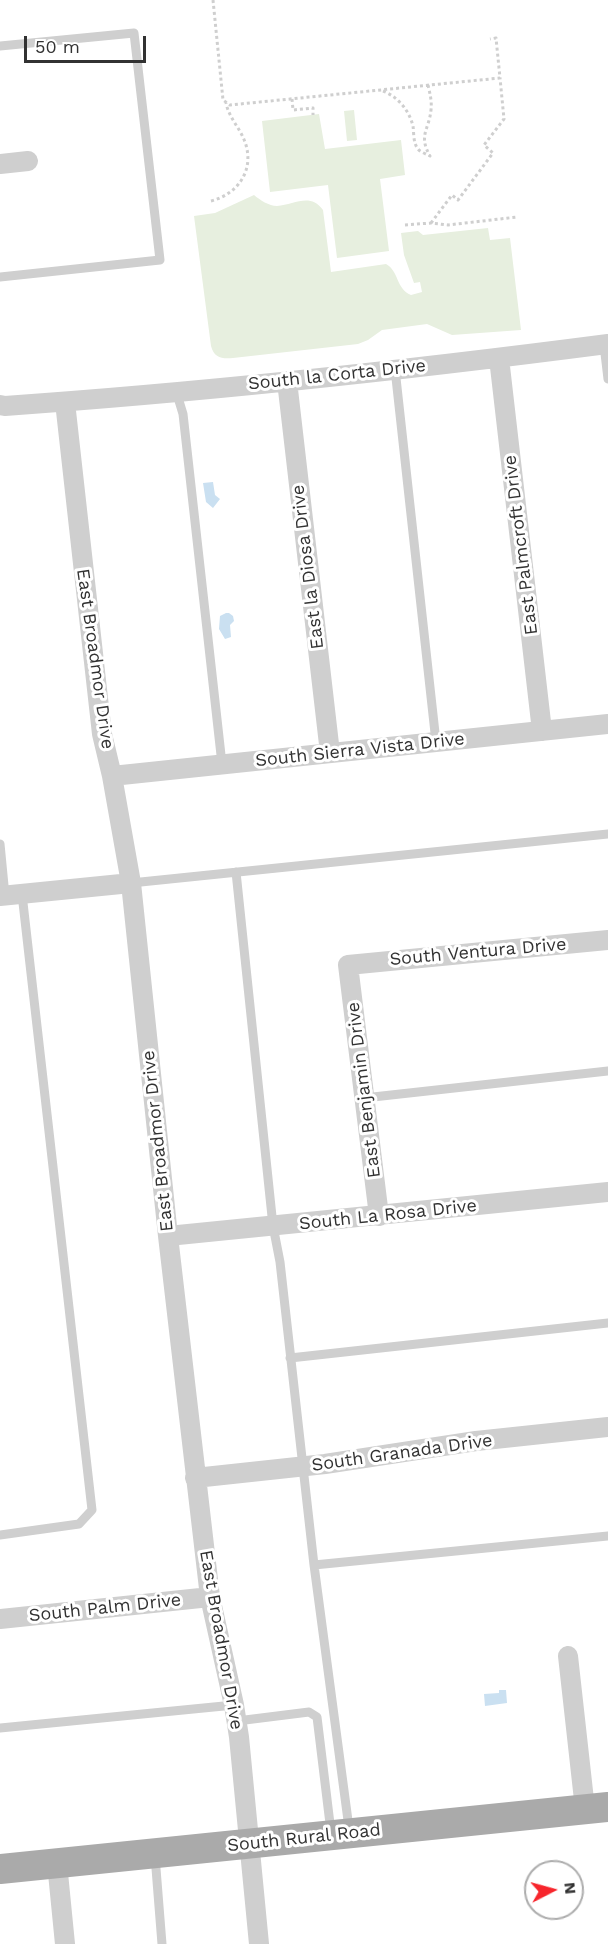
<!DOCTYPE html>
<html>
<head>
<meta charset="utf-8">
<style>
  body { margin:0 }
  #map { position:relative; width:608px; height:1944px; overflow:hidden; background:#fff; font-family:"Work Sans",sans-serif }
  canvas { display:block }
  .north { position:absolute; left:524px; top:1860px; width:60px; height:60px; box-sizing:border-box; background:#fff; border:2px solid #adadad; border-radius:50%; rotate:84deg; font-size:16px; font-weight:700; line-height:24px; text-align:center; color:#323232 }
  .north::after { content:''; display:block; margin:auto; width:21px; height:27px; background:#f7252c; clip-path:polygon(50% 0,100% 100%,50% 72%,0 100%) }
  .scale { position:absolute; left:24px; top:36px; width:122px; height:27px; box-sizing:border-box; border:3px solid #323232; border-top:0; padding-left:8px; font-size:18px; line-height:21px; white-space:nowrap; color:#323232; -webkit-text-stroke:4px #fff; paint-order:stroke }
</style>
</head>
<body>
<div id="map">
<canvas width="608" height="1944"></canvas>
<div class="north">N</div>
<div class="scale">50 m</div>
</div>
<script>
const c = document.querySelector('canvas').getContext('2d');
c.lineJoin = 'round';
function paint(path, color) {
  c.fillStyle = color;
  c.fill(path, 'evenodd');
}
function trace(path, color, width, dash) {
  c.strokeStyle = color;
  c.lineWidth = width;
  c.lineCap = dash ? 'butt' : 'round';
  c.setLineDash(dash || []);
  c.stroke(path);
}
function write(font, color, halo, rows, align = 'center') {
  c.font = font + ' "Work Sans",sans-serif';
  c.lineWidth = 6;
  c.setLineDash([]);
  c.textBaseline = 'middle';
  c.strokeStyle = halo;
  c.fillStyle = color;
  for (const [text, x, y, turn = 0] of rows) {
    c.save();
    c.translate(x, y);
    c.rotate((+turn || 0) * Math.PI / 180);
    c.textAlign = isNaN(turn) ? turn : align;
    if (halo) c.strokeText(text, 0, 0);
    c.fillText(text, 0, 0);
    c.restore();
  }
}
paint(new Path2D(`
  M 354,110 L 357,140 L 347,141 L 344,111 Z
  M 319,114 L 325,149 L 401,140 L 405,175 L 380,179 L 389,251 L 337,258 L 328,185 L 270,192 L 262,121 Z
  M 254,195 C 260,200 269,206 277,206 C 294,205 310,192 323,210 L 331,272 L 386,264 C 399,271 396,289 411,295 L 422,292 L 420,282 L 414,283 L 404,255 L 401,233 L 418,231 L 423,235 L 488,228 L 490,240 L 510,238 L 521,330 L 452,335 L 427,324 L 382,330 L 368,340 L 358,344 L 233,358 C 222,359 214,358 211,346 L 194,216 L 215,213 Z`), '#e7efdf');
paint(new Path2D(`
  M 213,482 L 215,495 L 220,499 L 213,508 L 206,502 L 203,483 Z
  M 226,613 L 229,613 L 233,616 L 234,621 L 230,625 L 231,637 L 225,639 L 219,629 L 220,616 Z
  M 499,1690 L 506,1690 L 507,1703 L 485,1706 L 484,1694 L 499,1693 Z`), '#cae0f1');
trace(new Path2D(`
  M 213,0 L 223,100 L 230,105 L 500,78 L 496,38 L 490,39
  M 383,91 C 398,97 409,110 413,126 C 414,133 413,143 418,149 C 420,152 426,154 430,156 C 418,135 429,130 431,110 C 432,101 430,94 428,85
  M 292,99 L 293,110 L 313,108 L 313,115
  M 211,201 C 238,194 255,170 245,142 C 240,128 229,118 226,103
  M 431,223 L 452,195 L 458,200 L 493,153 L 484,145 L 504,119 L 500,78
  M 405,225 L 431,223 L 448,225 L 517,217`), '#cfcfcf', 3, [3, 3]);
trace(new Path2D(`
  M 0,46 L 134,33 L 160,260 L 0,277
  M 604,345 L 608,379
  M 395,369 L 436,742
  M 176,391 L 183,414 L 222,764
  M 0,844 L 5,896
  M 236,872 L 273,1226 L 280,1262 L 314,1565 L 608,1536
  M 131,883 L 608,834
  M 364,1098 L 608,1071
  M 290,1358 L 608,1323
  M 0,1535 L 79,1524 L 92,1510 L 22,894
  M 314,1565 L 349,1828
  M 237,1721 L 309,1712 L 317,1717 L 331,1832
  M 0,1728 L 234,1705
  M 155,1856 L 162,1944`), '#cfcfcf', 9);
trace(new Path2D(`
  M 0,164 L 28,161
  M 499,358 L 542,731
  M 287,381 L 330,753
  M 65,402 L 102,734 L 112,776 L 131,883 L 168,1236 L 210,1597 L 234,1705 L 239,1737 L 259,1944
  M 0,405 L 5,406 C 206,392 408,370 608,344
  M 112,776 L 608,724
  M 0,896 L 131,883
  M 379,1216 L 348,965 L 608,940
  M 168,1236 L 608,1192
  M 195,1478 L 325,1464 L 476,1441 L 608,1427
  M 0,1619 L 210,1597
  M 568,1656 L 585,1809
  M 57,1863 L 65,1944`), '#cfcfcf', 20);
trace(new Path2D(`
  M 0,1869 L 608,1807`), '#aaa', 30);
write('18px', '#323232', '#fff', [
  ["South la Corta Drive",337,375,-6],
  ["East Palmcroft Drive",521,545,-97],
  ["East la Diosa Drive",308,567,-97],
  ["East Broadmor Drive",95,659,82],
  ["South Sierra Vista Drive",360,750,-6],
  ["South Ventura Drive",478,952,-5],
  ["East Benjamin Drive",364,1090,-97],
  ["East Broadmor Drive",158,1141,-96],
  ["South La Rosa Drive",388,1215,-6],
  ["South Granada Drive",402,1453,-8],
  ["South Palm Drive",105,1608,-6],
  ["East Broadmor Drive",221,1640,80],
  ["South Rural Road",304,1838,-6]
]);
</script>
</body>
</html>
